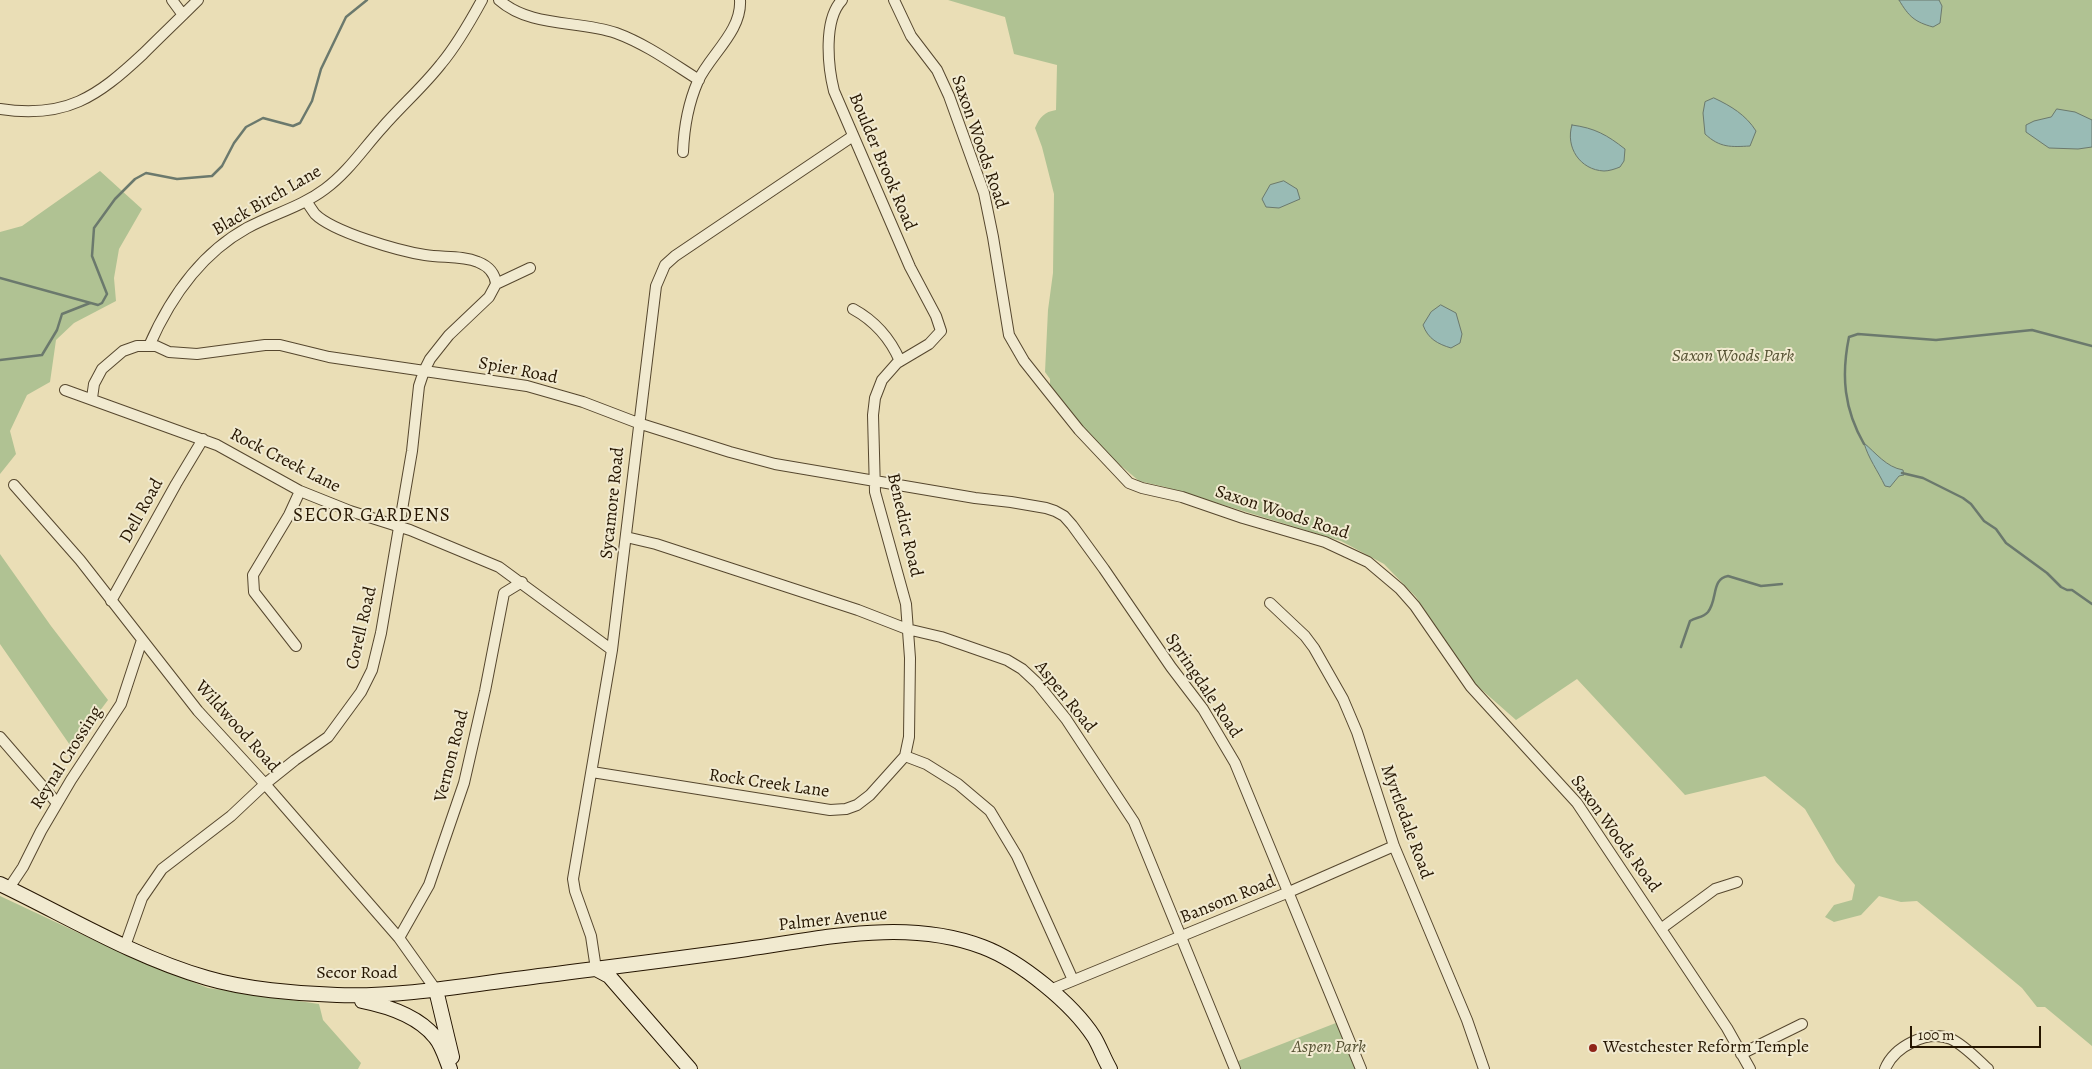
<!DOCTYPE html>
<html>
<head>
<meta charset="utf-8">
<style>
  body { margin:0 }
  #map { position:relative; width:2092px; height:1069px; overflow:hidden; background:#eadeb6; font-family:Alegreya,serif }
  canvas { display:block }
  .scale { position:absolute; left:1910px; top:1026px; width:131px; height:22px; box-sizing:border-box; border:2px solid #251500; border-top:0; padding-left:6px; font-size:15px; line-height:18px; white-space:nowrap; color:#251500; -webkit-text-stroke:4px #f1ead0; paint-order:stroke }
</style>
</head>
<body>
<div id="map">
<canvas width="2092" height="1069"></canvas>
<div class="scale">100 m</div>
</div>
<script>
const c = document.querySelector('canvas').getContext('2d');
c.lineJoin = 'round';
function paint(path, color) {
  c.fillStyle = color;
  c.fill(path, 'evenodd');
}
function trace(path, color, width, dash) {
  c.strokeStyle = color;
  c.lineWidth = width;
  c.lineCap = dash ? 'butt' : 'round';
  c.setLineDash(dash || []);
  c.stroke(path);
}
function write(font, color, halo, rows, align = 'center') {
  c.font = font + ' Alegreya,serif';
  c.lineWidth = 4;
  c.setLineDash([]);
  c.textBaseline = 'middle';
  c.strokeStyle = halo;
  c.fillStyle = color;
  for (const [text, x, y, turn = 0] of rows) {
    c.save();
    c.translate(x, y);
    c.rotate((+turn || 0) * Math.PI / 180);
    c.textAlign = isNaN(turn) ? turn : align;
    if (halo) c.strokeText(text, 0, 0);
    c.fillText(text, 0, 0);
    c.restore();
  }
}
paint(new Path2D(`
  M 948,0 L 2092,0 L 2092,1046 L 2045,1007 L 2037,1007 L 2022,988 L 1917,901 L 1901,902 L 1879,896 L 1861,915 L 1834,922 L 1825,917 L 1834,905 L 1852,900 L 1855,885 L 1836,862 L 1805,809 L 1765,776 L 1685,795 L 1577,679 L 1516,720 L 1474,683 L 1416,597 L 1384,564 L 1341,541 L 1165,487 L 1139,481 L 1099,447 L 1050,385 L 1050,379 L 1045,372 L 1048,310 L 1053,273 L 1054,194 L 1042,147 L 1035,128 C 1040,117 1044,112 1056,110 L 1057,65 L 1014,54 L 1005,17 Z
  M 100,171 L 142,209 L 119,249 L 114,278 L 116,301 L 74,323 L 56,340 L 50,382 L 27,395 L 10,431 L 16,454 L 0,474 L 0,232 L 22,226 Z
  M 0,554 L 51,626 L 108,700 L 72,748 L 0,644 Z
  M 0,896 L 130,957 L 208,988 L 319,1004 L 323,1020 L 361,1063 L 358,1069 L 0,1069 Z
  M 1341,1021 L 1362,1069 L 1235,1069 L 1233,1063 Z`), '#b0c293');
const water = new Path2D(`
  M 1899,0 L 1939,0 L 1942,6 L 1940,23 L 1933,27 C 1915,22 1909,17 1899,0 Z
  M 1714,98 C 1731,106 1746,115 1756,131 L 1750,146 C 1731,147 1720,148 1705,134 L 1703,113 L 1705,102 Z
  M 2057,109 L 2075,112 L 2092,120 L 2092,147 L 2078,149 L 2049,148 L 2026,132 L 2026,125 L 2034,121 L 2051,117 Z
  M 1572,125 C 1595,128 1607,135 1625,149 L 1624,161 L 1620,167 C 1615,169 1609,171 1604,171 C 1580,170 1565,147 1572,125 Z
  M 1284,181 L 1297,189 L 1300,199 L 1279,208 L 1266,207 L 1262,199 L 1270,185 Z
  M 1441,305 L 1456,313 L 1462,334 L 1460,343 L 1451,348 C 1438,344 1428,339 1423,325 L 1431,312 Z
  M 1864,443 C 1876,453 1886,467 1903,470 L 1904,475 L 1899,476 L 1890,487 L 1885,486 C 1878,471 1868,458 1864,443 Z`);
paint(water, '#99bbb5');
trace(water, '#6b796d', 1);
trace(new Path2D(`
  M 0,278 L 98,305 L 102,303 L 107,294 L 92,256 L 94,228 L 115,199 L 135,179 L 146,173 L 177,179 L 212,176 L 222,166 L 234,143 L 246,127 L 263,118 L 293,126 L 300,123 L 312,101 L 321,69 L 346,17 L 367,0
  M 0,360 L 42,355 L 57,330 L 62,314 L 90,303
  M 1864,444 C 1844,409 1841,376 1849,337 L 1858,334 L 1936,340 L 2032,330 L 2092,346
  M 1902,473 L 1923,478 L 1963,498 L 1971,504 L 1984,521 L 1996,529 L 2006,543 L 2047,573 L 2061,587 L 2067,590 L 2072,590 L 2092,604
  M 1681,647 L 1690,621 C 1696,617 1703,618 1708,612 C 1718,599 1711,579 1728,576 L 1761,586 L 1782,584`), '#6b796d', 2.5);
const street = new Path2D(`
  M 172,0 L 183,15
  M 499,0 C 531,28 578,20 616,33 C 646,44 672,63 699,80
  M 894,0 L 911,36 L 937,70 L 949,96 L 984,193 L 993,237 L 1009,335 L 1024,361 L 1047,390 L 1079,430 L 1129,483 L 1142,488 L 1182,497 L 1243,518 L 1325,542 L 1368,562 L 1400,589 L 1415,606 L 1471,687 L 1577,803 L 1727,1028 L 1750,1069
  M 0,109 C 66,119 97,97 143,54 C 161,36 180,18 198,0
  M 683,152 C 684,127 688,104 698,81 C 710,55 742,31 740,0
  M 306,201 C 309,205 312,210 315,214 C 333,232 399,251 425,255 C 442,258 462,255 478,262 C 488,266 495,273 496,284
  M 853,309 C 875,321 890,338 900,361
  M 149,346 C 170,298 200,254 247,228 C 273,214 301,207 325,189 C 348,172 363,149 382,128 C 401,106 423,87 441,64 C 457,45 470,22 482,0
  M 65,390 L 217,445 L 300,491 L 350,511 L 410,530 L 499,567 L 612,650
  M 92,398 L 94,384 L 102,369 L 123,351 L 137,346 L 156,346 L 169,352 L 197,354 L 265,345 L 280,345 L 329,357 L 527,386 L 583,402 L 638,423 L 730,452 L 775,464 L 975,498 L 1011,502 L 1046,508 L 1055,511 L 1064,516 L 1072,525 L 1104,569 L 1171,667 L 1203,709 L 1235,763 L 1361,1069
  M 14,485 L 80,560 L 198,711 L 265,784 L 399,938 L 436,990
  M 626,537 L 656,544 L 858,610 L 907,629 L 941,637 L 1007,660 L 1022,669 L 1037,683 L 1066,719 L 1134,822 L 1235,1069
  M 111,601 L 176,484 L 203,439
  M 1270,603 L 1305,636 L 1314,648 L 1343,699 L 1357,732 L 1394,846 L 1467,1020 L 1484,1069
  M 296,646 L 254,592 L 253,575 L 289,515 L 300,491
  M 0,737 L 57,803
  M 905,756 L 926,764 L 958,784 L 990,811 L 1017,856 L 1073,980
  M 592,772 L 830,810 L 846,809 L 857,805 L 870,795 L 905,756 L 909,737 L 910,658 L 906,604 L 875,492 L 873,415 L 875,398 L 882,380 L 897,363 L 929,344 L 941,331 L 936,316 L 910,267 L 834,91 C 828,67 823,20 842,0
  M 9,888 L 23,867 L 41,831 L 71,780 L 121,704 L 142,640
  M 1662,928 L 1715,889 L 1737,882
  M 399,938 L 429,885 L 464,783 L 485,691 L 504,593 L 522,582
  M 125,946 L 142,898 L 162,869 L 231,816 L 265,784 L 295,760 L 328,737 L 361,692 L 372,670 L 381,633 L 412,451 L 419,386 L 424,371 L 430,359 L 449,335 L 489,297 L 496,284 L 530,268
  M 596,969 L 591,936 L 575,891 L 573,879 L 612,650 L 656,286 L 665,265 L 675,256 L 853,136
  M 1050,990 L 1289,892 L 1394,846
  M 1741,1054 L 1802,1024
  M 1885,1069 C 1894,1047 1927,1029 1951,1039 C 1964,1045 1977,1059 1988,1069`);
const secondary = new Path2D(`
  M 0,884 C 67,916 134,957 207,978 C 244,989 298,994 337,995 C 397,997 456,987 516,979 C 593,969 670,960 747,949 C 825,938 907,918 983,947 C 1020,961 1072,1003 1094,1037 C 1100,1047 1104,1059 1110,1069
  M 596,969 L 609,976 L 690,1069
  M 436,990 L 452,1057
  M 362,1001 C 387,1006 418,1016 435,1037 C 442,1045 446,1059 450,1069`);
trace(street, '#56472e', 12);
trace(secondary, '#251500', 16);
trace(street, '#f1ead0', 10);
trace(secondary, '#f1ead0', 14);
for (const [x, y, r, color] of [
  [1593,1048,5,"#8f2418"]
]) {
  const dot = new Path2D();
  dot.arc(x, y, r, 0, 2 * Math.PI);
  c.fillStyle = color;
  c.fill(dot);
  trace(dot, '#f1ead0', 2);
}
write('18px', '#251500', '#f1ead0', [
  ["Saxon Woods Road",979,142,71],
  ["Boulder Brook Road",882,162,67],
  ["Black Birch Lane",267,201,-30],
  ["Spier Road",518,371,11],
  ["Rock Creek Lane",285,461,27],
  ["Sycamore Road",613,503,-84],
  ["Dell Road",142,511,-61],
  ["Saxon Woods Road",1282,513,18],
  ["Benedict Road",904,525,77],
  ["Corell Road",362,628,-77],
  ["Springdale Road",1203,686,56],
  ["Aspen Road",1065,697,51],
  ["Wildwood Road",237,727,48],
  ["Vernon Road",452,756,-76],
  ["Reynal Crossing",67,758,-58],
  ["Rock Creek Lane",769,784,8],
  ["Myrtledale Road",1406,822,70],
  ["Saxon Woods Road",1615,834,54],
  ["Bansom Road",1228,900,-22],
  ["Palmer Avenue",833,920,-6],
  ["Secor Road",357,974]
]);
write('italic 18px', '#565233', '#f1ead0', [
  ["Saxon Woods Park",1733,357],
  ["Aspen Park",1329,1048]
]);
write('18px', '#251500', '#f1ead0', [
  ["Westchester Reform Temple",1603,1048]
], 'left');
c.letterSpacing = '1px';
write('19px', '#251500', '#f1ead0', [
  ["SECOR GARDENS",372,516]
]);
c.letterSpacing = '0px';
</script>
</body>
</html>
